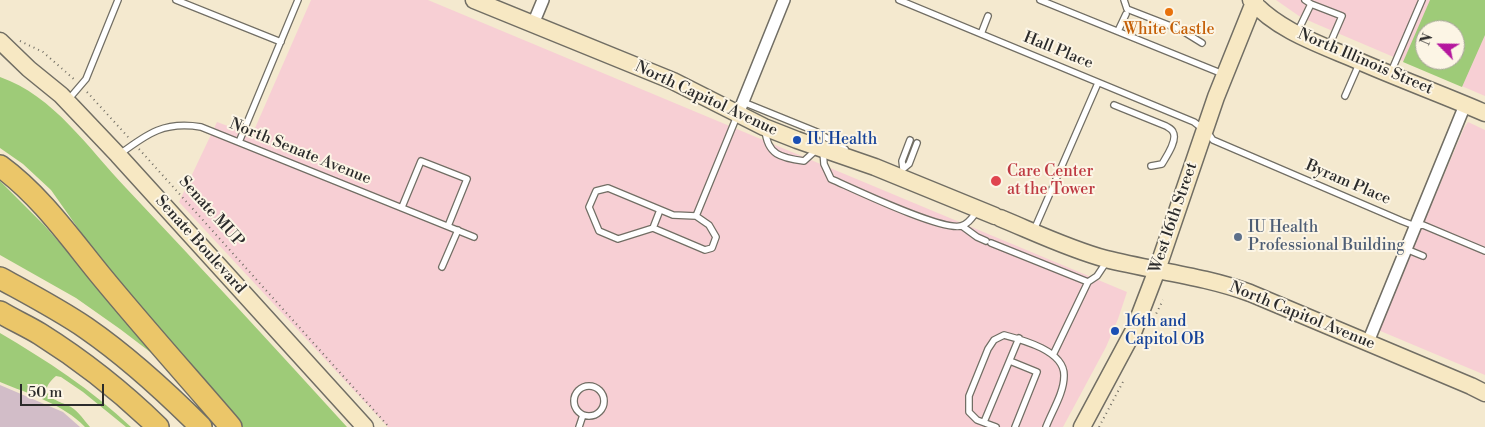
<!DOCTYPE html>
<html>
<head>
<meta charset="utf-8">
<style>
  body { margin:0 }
  #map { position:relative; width:1485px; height:427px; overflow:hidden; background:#f4e9cf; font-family:"Libre Bodoni",serif }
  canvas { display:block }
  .north { position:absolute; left:1415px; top:20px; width:50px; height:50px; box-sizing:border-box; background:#fcf5e5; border:1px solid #a8a49b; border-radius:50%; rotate:293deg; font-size:14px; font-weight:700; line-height:20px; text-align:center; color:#2b2b2b }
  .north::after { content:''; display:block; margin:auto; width:18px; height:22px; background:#b5179e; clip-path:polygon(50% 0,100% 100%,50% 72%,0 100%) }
  .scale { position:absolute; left:20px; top:384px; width:84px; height:22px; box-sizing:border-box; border:2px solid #2b2b2b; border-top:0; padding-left:6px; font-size:15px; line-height:18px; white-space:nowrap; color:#2b2b2b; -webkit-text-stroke:4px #fcf5e5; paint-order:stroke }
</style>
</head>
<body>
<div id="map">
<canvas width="1485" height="427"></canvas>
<div class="north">N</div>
<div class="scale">50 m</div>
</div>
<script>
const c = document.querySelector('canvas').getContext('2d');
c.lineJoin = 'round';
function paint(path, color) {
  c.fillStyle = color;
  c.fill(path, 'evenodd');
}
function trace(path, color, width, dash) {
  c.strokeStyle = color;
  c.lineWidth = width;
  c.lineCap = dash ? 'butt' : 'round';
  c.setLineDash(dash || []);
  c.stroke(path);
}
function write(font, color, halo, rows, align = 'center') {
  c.font = font + ' "Libre Bodoni",serif';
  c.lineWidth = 4;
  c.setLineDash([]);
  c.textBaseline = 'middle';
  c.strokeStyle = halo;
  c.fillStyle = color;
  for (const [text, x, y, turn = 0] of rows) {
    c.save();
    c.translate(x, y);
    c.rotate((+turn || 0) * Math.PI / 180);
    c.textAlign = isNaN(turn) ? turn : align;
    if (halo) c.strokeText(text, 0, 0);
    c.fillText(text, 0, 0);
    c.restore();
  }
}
paint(new Path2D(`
  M 311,0 L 428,0 L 1127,292 L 1118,319 L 1106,347 L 1063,427 L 388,427 L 179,202 L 217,122 L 252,135 Z
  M 1276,0 L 1485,0 L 1485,96 L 1314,23 L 1299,16 ZM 1425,30 L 1455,30 L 1455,60 L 1425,60 Z
  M 1468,122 L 1485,130 L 1485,375 L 1378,330 L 1464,128 Z`), '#f7cfd4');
paint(new Path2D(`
  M 0,385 L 63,412 L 80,427 L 0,427 Z`), '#d2bdc8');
paint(new Path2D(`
  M 1430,0 L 1485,0 L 1485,35 L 1462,87 L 1403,62 ZM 1425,30 L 1455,30 L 1455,60 L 1425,60 Z
  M 0,77 C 54,96 88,148 126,188 C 201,267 274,347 347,427 L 241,427 L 111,275 L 51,190 L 23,164 L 0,148 Z
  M 0,181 L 44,225 L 166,364 L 120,329 L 76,298 L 0,255 Z
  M 0,333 C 46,360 92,390 131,427 L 126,427 L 83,392 L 61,377 L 56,376 C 33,396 58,400 71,407 C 79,412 84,420 90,427 L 85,427 C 63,404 29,394 0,382 Z`), '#9ecb78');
const lane = new Path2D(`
  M 176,0 L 281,42
  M 899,0 L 1194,122 L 1208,133 L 1213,140 L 1402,221 L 1415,226 L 1423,225 L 1485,251
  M 1040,0 L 1223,74
  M 1124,0 L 1127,9 L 1181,30 L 1202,43
  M 1305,0 L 1311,4 L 1342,16 L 1329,46
  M 1118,31 L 1126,14
  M 1297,33 L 1311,4
  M 981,34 L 988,16
  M 1391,72 L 1422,0
  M 1345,96 L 1359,64
  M 68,100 L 86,79 L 118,0
  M 743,102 L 817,132 L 845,149
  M 1114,105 L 1166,126 C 1169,128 1172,129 1173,132 C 1178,140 1166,157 1162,164 L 1151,166
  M 765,129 C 767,155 781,158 804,161 L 816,150
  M 910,140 L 902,161 L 903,169 L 909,164 L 917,143
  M 239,142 L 298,0
  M 823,151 L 824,164 L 831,179 C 854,189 941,231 961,226 C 969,224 973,216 978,210
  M 120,154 C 148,133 165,121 201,127 L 474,237
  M 608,188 L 673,215 L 696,216 L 709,225 L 716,237 L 712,248 L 705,250 L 653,228 L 618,239 L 599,231 L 589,207 L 596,191 Z
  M 402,207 L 421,161 L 467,179 L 448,226
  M 696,216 L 737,116
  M 962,226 L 977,237 L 986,241
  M 653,228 L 660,210
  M 1034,230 L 1098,83
  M 991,243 L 1088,282
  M 1406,249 L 1423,256
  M 442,267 L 458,230
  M 1053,355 L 1088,282 L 1097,276 L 1107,261
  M 1010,361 L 1037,372 L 1015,427
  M574 401a15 15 0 1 1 30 0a15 15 0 1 1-30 0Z
  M 984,422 L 1019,338
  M 579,427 L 583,415
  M 996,427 L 977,420 L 969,412 L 969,396 L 988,349 L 994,340 L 1004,335 C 1023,340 1065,351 1064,376 C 1064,393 1052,411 1046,427`);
const street = new Path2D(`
  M 533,24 L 543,0
  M 738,114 L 784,0
  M 1368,342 L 1465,105`);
const secondary = new Path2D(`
  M 474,0 L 673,81 L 764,127 L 797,140 L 875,167 L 995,216
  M 1251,0 C 1277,30 1319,44 1354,59 C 1397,78 1441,94 1485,113
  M 0,41 L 29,69 L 61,95 L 118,155 L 365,427
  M 1000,218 C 1034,232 1069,249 1106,259 C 1154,271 1204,276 1250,293 L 1471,386 L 1485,393
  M 1082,427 L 1134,330 L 1157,270 L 1216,97 L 1255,0`);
const highway = new Path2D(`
  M 0,166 C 41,196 70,238 102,277 C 144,328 188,377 231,427
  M 0,278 C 29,294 58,309 86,328 C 128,357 165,391 201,427
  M 0,312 C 13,320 27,326 40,334 C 83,361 122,392 158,427`);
trace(lane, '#716e64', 8);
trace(street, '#716e64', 14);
trace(secondary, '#716e64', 19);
trace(highway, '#716e64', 24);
trace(new Path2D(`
  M 20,41 L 43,52 L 75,80
  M 87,92 L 129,138
  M 139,149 L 389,427
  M 1154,318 L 1163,300
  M 1099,427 L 1124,380`), '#716e64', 2, [1, 4]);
trace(lane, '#fff', 5.5);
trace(street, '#fff', 11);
trace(secondary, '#f7e8c3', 16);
trace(highway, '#ebc669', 21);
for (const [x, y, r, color] of [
  [1169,12,5,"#e8710a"],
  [797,140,5,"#1a4fb4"],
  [996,181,6,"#e0444e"],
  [1238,237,5,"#5c6f8a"],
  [1115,331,5,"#1a4fb4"]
]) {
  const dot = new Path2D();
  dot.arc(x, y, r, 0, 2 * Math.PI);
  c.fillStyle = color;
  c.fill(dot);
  trace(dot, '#fcf5e5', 2);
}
write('16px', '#c56008', '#fcf5e5', [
  ["White Castle",1169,30]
]);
write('16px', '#2b2b2b', '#fcf5e5', [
  ["Hall Place",1058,51,22],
  ["North Illinois Street",1365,62,23],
  ["North Capitol Avenue",706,99,25],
  ["North Senate Avenue",300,152,22],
  ["Byram Place",1348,183,23],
  ["Senate MUP",211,212,48],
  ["West 16th Street",1174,218,-71],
  ["Senate Boulevard",200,245,48],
  ["North Capitol Avenue",1302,316,22]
]);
write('16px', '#164399', '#fcf5e5', [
  ["IU Health",807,140],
  ["16th and",1125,322],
  ["Capitol OB",1125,340]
], 'left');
write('16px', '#be3a42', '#fcf5e5', [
  ["Care Center",1007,172],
  ["at the Tower",1007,190]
], 'left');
write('16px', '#4e5e75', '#fcf5e5', [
  ["IU Health",1248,228],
  ["Professional Building",1248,246]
], 'left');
</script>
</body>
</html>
